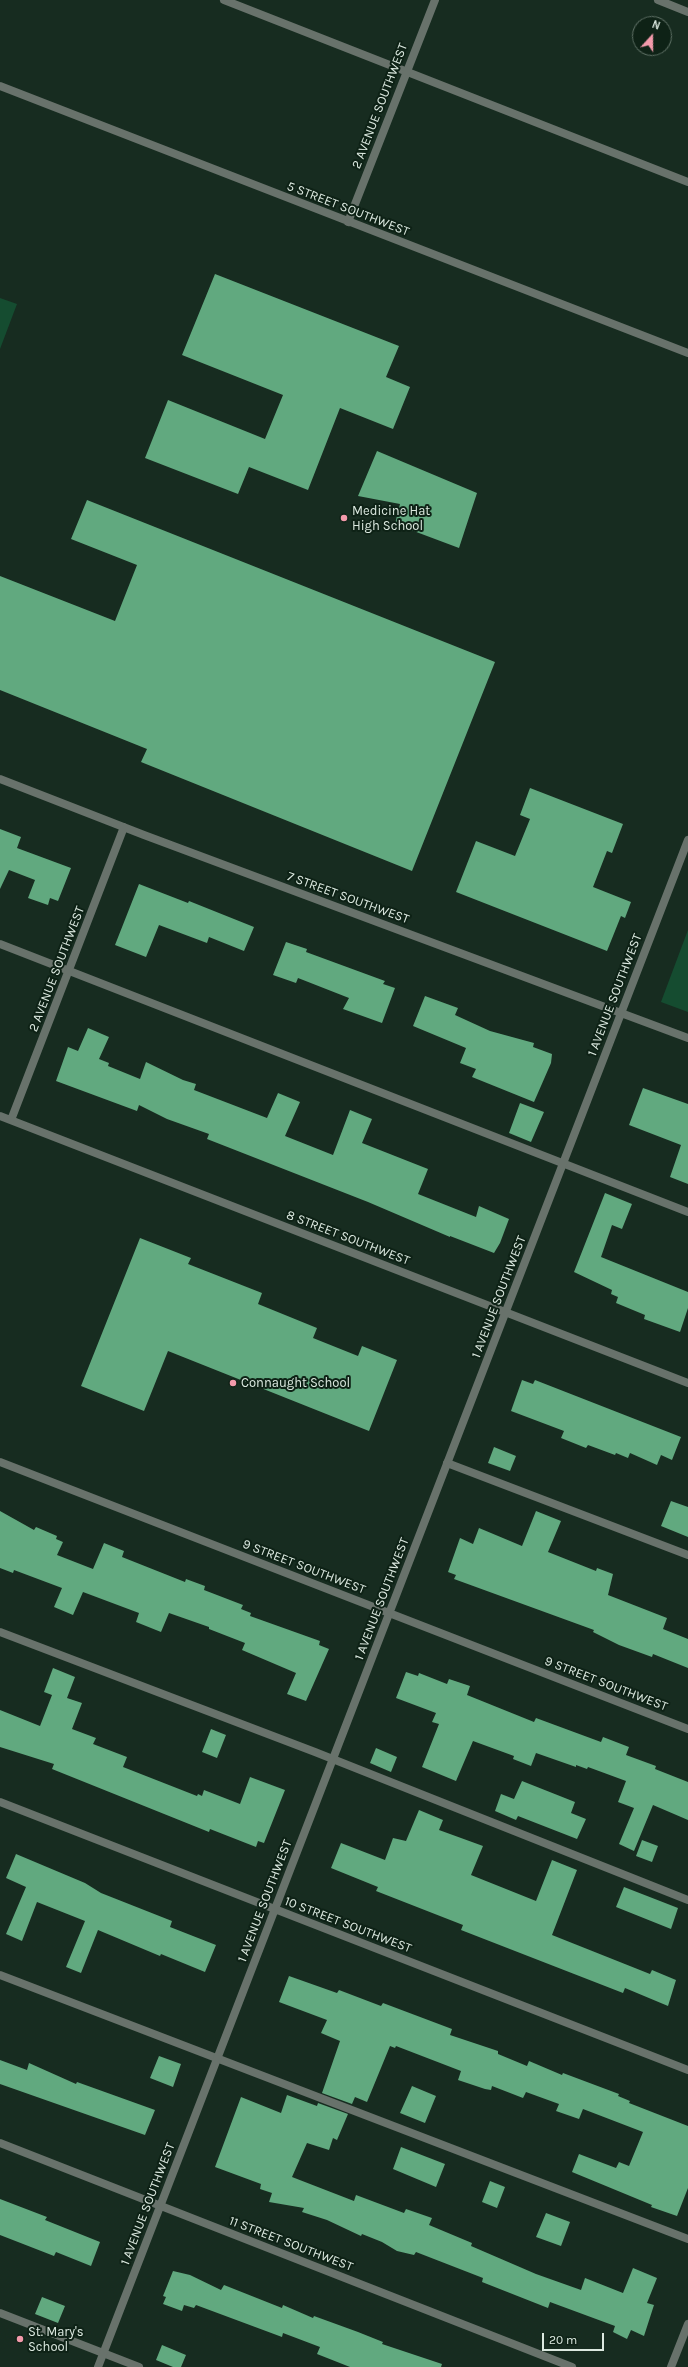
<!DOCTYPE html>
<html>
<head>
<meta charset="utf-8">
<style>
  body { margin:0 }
  #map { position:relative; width:688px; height:2367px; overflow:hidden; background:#172c20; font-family:Karla,sans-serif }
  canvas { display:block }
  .north { position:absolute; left:632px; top:16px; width:40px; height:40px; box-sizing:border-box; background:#0e2216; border:1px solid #607267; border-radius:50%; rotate:21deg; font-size:11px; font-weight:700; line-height:16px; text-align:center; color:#dce9e0 }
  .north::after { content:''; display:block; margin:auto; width:14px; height:18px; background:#f39aab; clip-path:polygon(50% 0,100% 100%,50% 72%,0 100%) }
  .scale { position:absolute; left:542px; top:2333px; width:62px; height:18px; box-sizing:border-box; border:2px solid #dce9e0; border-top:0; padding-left:5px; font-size:12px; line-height:14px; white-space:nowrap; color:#dce9e0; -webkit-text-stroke:3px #0e2216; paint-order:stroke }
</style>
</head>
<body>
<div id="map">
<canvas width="688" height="2367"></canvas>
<div class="north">N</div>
<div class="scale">20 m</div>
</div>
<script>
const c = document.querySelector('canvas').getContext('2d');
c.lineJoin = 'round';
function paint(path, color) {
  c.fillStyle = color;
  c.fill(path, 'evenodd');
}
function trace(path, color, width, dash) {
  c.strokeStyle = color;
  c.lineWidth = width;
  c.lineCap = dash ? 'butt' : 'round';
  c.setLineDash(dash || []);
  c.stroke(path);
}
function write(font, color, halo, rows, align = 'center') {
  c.font = font + ' Karla,sans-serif';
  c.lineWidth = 4;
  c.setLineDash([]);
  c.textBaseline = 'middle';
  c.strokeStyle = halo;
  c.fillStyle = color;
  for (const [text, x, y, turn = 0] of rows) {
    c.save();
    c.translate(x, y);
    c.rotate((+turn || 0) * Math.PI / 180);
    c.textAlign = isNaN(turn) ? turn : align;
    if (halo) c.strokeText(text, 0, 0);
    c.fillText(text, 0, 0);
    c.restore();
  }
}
paint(new Path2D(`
  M 0,298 L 17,304 L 0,349 Z
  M 688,930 L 688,1012 L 661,1002 Z`), '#154c30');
paint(new Path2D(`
  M 215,274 L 399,346 L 386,377 L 410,387 L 393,429 L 340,408 L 308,490 L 249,467 L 238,494 L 145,458 L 168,400 L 265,439 L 283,395 L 182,355 Z
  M 377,451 L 477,493 L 459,548 L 395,524 L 400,504 L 358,496 Z
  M 87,500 L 495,662 L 412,871 L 141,762 L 147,749 L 0,690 L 0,576 L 115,621 L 137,565 L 71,539 Z
  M 530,788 L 623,824 L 612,853 L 607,851 L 593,887 L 631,902 L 625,918 L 621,916 L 607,951 L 456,892 L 476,841 L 515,856 L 530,819 L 520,815 Z
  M 0,829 L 21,837 L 17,848 L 71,868 L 58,901 L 50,898 L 48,905 L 28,898 L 35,880 L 9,870 L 0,889 Z
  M 139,884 L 188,903 L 189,901 L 254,927 L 244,951 L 209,937 L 207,943 L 159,925 L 146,957 L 115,945 Z
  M 286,942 L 307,949 L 306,952 L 385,981 L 383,984 L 395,988 L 382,1023 L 343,1009 L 349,998 L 298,978 L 296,983 L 273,975 Z
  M 425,996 L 458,1008 L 455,1015 L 490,1031 L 534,1043 L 533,1047 L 552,1054 L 551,1063 L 534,1102 L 472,1077 L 476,1069 L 460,1063 L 466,1048 L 413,1026 Z
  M 88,1028 L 109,1037 L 99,1059 L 109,1063 L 108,1066 L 140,1079 L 146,1062 L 183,1080 L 196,1084 L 194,1090 L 267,1118 L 278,1093 L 300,1102 L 285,1136 L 333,1155 L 350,1110 L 372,1119 L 362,1143 L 428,1169 L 418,1194 L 476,1217 L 479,1206 L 509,1219 L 500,1243 L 494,1253 L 450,1236 L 450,1237 L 368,1202 L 207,1139 L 209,1134 L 167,1119 L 139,1105 L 137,1111 L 56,1081 L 68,1047 L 78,1051 Z
  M 643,1088 L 688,1104 L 688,1184 L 670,1177 L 681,1145 L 629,1125 Z
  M 520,1103 L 544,1112 L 531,1142 L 509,1133 Z
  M 605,1193 L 632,1204 L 622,1229 L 612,1225 L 601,1257 L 688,1292 L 688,1308 L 680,1332 L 644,1319 L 645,1315 L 616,1303 L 618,1297 L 611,1294 L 612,1290 L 574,1272 Z
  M 140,1238 L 191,1258 L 188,1264 L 262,1293 L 258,1304 L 317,1328 L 313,1338 L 358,1356 L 362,1346 L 397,1360 L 369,1431 L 168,1351 L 144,1411 L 81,1386 Z
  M 522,1380 L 533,1384 L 535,1380 L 681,1437 L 672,1460 L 661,1455 L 657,1465 L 630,1453 L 628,1458 L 616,1453 L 615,1455 L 588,1445 L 586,1448 L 561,1438 L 564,1431 L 511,1411 Z
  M 494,1447 L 516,1456 L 510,1471 L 488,1463 Z
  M 671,1501 L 688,1507 L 688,1537 L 661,1526 Z
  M 0,1511 L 34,1530 L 36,1527 L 57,1536 L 56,1539 L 63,1542 L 57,1555 L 93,1569 L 104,1543 L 124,1551 L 122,1557 L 185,1582 L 186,1579 L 205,1586 L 204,1590 L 243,1605 L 241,1609 L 251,1613 L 250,1616 L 320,1641 L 319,1645 L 329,1649 L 306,1701 L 287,1694 L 296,1673 L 242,1650 L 245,1643 L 209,1629 L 209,1627 L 169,1613 L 161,1632 L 136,1622 L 139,1613 L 83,1592 L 73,1615 L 54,1607 L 62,1588 L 14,1570 L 13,1573 L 0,1568 Z
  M 536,1511 L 561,1521 L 548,1552 L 596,1571 L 597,1568 L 613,1574 L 608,1595 L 667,1618 L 663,1629 L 688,1639 L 688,1668 L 653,1654 L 652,1657 L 619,1645 L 593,1632 L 594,1630 L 454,1579 L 456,1575 L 448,1572 L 460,1538 L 473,1544 L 479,1528 L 522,1546 Z
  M 53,1668 L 75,1677 L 67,1698 L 82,1703 L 72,1729 L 96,1738 L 93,1744 L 127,1757 L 123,1767 L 197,1796 L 198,1794 L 202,1796 L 204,1790 L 240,1804 L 250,1777 L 285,1790 L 264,1843 L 258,1841 L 256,1847 L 210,1829 L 209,1832 L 52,1769 L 54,1764 L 0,1747 L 0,1710 L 40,1726 L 52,1695 L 44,1692 Z
  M 406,1672 L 418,1676 L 419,1673 L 447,1684 L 449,1679 L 470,1686 L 467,1695 L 534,1722 L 536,1718 L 601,1742 L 603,1737 L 629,1747 L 626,1755 L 656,1766 L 655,1769 L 688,1782 L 688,1820 L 653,1805 L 634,1851 L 619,1844 L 634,1808 L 618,1802 L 626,1781 L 588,1767 L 587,1769 L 576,1765 L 576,1767 L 536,1753 L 531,1766 L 513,1759 L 514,1756 L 473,1741 L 456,1781 L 422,1767 L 439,1724 L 432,1722 L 436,1713 L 396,1698 Z
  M 211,1729 L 226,1735 L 217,1758 L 202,1752 Z
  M 376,1748 L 397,1757 L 391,1772 L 370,1763 Z
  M 522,1781 L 575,1802 L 571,1813 L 586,1819 L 577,1839 L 518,1816 L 516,1820 L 495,1811 L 501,1794 L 514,1799 Z
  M 419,1810 L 443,1820 L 439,1830 L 483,1846 L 471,1875 L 536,1901 L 552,1860 L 577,1870 L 552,1935 L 650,1974 L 652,1970 L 676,1980 L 668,2006 L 625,1988 L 623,1993 L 461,1930 L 463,1925 L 376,1891 L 378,1887 L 331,1868 L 341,1843 L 385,1860 L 393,1838 L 406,1841 Z
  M 642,1840 L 658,1846 L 652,1862 L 636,1856 Z
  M 16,1854 L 85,1883 L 101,1893 L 172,1921 L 170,1927 L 216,1945 L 205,1972 L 161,1954 L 160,1956 L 98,1930 L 81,1973 L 66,1967 L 85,1921 L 37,1902 L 22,1941 L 6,1934 L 26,1887 L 6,1878 Z
  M 624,1887 L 678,1908 L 671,1929 L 616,1907 Z
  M 289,1976 L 337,1993 L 339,1990 L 381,2006 L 383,2003 L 452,2029 L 450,2035 L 498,2051 L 498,2054 L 527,2066 L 529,2061 L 562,2075 L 563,2073 L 619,2094 L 618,2096 L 630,2101 L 629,2103 L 688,2126 L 688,2188 L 677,2216 L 651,2207 L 652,2205 L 572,2172 L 579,2154 L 616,2168 L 619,2162 L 629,2166 L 643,2132 L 583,2109 L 579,2119 L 556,2111 L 559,2104 L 526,2092 L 523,2098 L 492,2086 L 491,2090 L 485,2089 L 458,2080 L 461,2071 L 396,2046 L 395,2048 L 390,2046 L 367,2102 L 355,2097 L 352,2104 L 322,2093 L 340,2041 L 321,2033 L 327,2020 L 279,2002 Z
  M 159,2056 L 181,2064 L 173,2087 L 150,2078 Z
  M 0,2060 L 27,2070 L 29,2063 L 76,2084 L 77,2082 L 155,2110 L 145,2135 L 0,2084 Z
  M 412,2086 L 436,2096 L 425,2123 L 400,2113 Z
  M 287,2095 L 317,2106 L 318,2103 L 348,2114 L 337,2140 L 333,2138 L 329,2150 L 307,2143 L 292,2177 L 354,2201 L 356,2195 L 404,2213 L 406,2209 L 432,2218 L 429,2225 L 472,2243 L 471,2246 L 536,2274 L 581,2290 L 585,2278 L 623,2293 L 633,2268 L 657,2278 L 647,2303 L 654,2305 L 644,2336 L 631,2330 L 627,2339 L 613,2332 L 615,2326 L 550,2302 L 548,2308 L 482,2282 L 483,2278 L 416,2252 L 414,2255 L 397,2251 L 382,2242 L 362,2234 L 361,2236 L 327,2220 L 302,2212 L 304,2208 L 269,2202 L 272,2193 L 260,2189 L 261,2184 L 215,2167 L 241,2097 L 281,2113 Z
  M 401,2147 L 445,2164 L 436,2187 L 393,2169 Z
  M 490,2181 L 505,2187 L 497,2208 L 482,2202 Z
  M 0,2199 L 47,2217 L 45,2220 L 100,2242 L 91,2266 L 56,2252 L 54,2256 L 0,2235 Z
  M 546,2213 L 570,2222 L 561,2246 L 536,2237 Z
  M 173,2271 L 190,2275 L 221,2290 L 224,2285 L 282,2308 L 283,2305 L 313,2318 L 314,2316 L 358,2332 L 383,2342 L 382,2344 L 442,2364 L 441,2367 L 350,2367 L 317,2354 L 320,2347 L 283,2333 L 282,2337 L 196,2305 L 194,2308 L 184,2305 L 182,2311 L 163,2304 L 166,2297 L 163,2296 Z
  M 42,2297 L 65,2306 L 58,2323 L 35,2314 Z
  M 162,2345 L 186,2355 L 181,2367 L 173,2367 L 156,2360 Z`), '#61a97f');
trace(new Path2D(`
  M 224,0 L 688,182
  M 0,944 L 688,1212
  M 447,1463 L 688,1555
  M 0,1632 L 315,1752 L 688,1900
  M 0,1975 L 688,2239
  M 0,2313 L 139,2367`), '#68726b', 8);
trace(new Path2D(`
  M 658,0 L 688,12
  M 0,86 L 688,353
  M 348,222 L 435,0
  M 0,779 L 144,835 L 688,1038
  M 0,1116 L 688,1383
  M 11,1120 L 124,827
  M 0,1462 L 688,1729
  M 0,1802 L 688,2070
  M 0,2143 L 572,2367
  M 98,2367 L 688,840`), '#68726b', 8);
trace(new Path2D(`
  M 671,2367 L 688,2324`), '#68726b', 8);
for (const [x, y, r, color] of [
  [344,518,4,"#f39aab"],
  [233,1383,4,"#f39aab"],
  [20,2339,4,"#f39aab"]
]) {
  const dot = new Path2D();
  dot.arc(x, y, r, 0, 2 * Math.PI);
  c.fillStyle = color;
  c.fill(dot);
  trace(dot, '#0e2216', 1.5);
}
write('13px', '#dce9e0', '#0e2216', [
  ["2 AVENUE SOUTHWEST",380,106,-69],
  ["5 STREET SOUTHWEST",348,209,21],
  ["7 STREET SOUTHWEST",348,898,20],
  ["2 AVENUE SOUTHWEST",57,969,-69],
  ["1 AVENUE SOUTHWEST",615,995,-69],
  ["8 STREET SOUTHWEST",348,1238,21],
  ["1 AVENUE SOUTHWEST",499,1297,-69],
  ["9 STREET SOUTHWEST",304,1567,21],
  ["1 AVENUE SOUTHWEST",382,1599,-69],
  ["9 STREET SOUTHWEST",606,1684,21],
  ["1 AVENUE SOUTHWEST",265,1901,-69],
  ["10 STREET SOUTHWEST",348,1925,21],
  ["1 AVENUE SOUTHWEST",148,2204,-69],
  ["11 STREET SOUTHWEST",291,2244,21]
]);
write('13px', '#dce9e0', '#0e2216', [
  ["Medicine Hat",352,511],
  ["High School",352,526],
  ["Connaught School",241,1383],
  ["St. Mary's",28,2332],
  ["School",28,2347]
], 'left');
</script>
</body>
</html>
